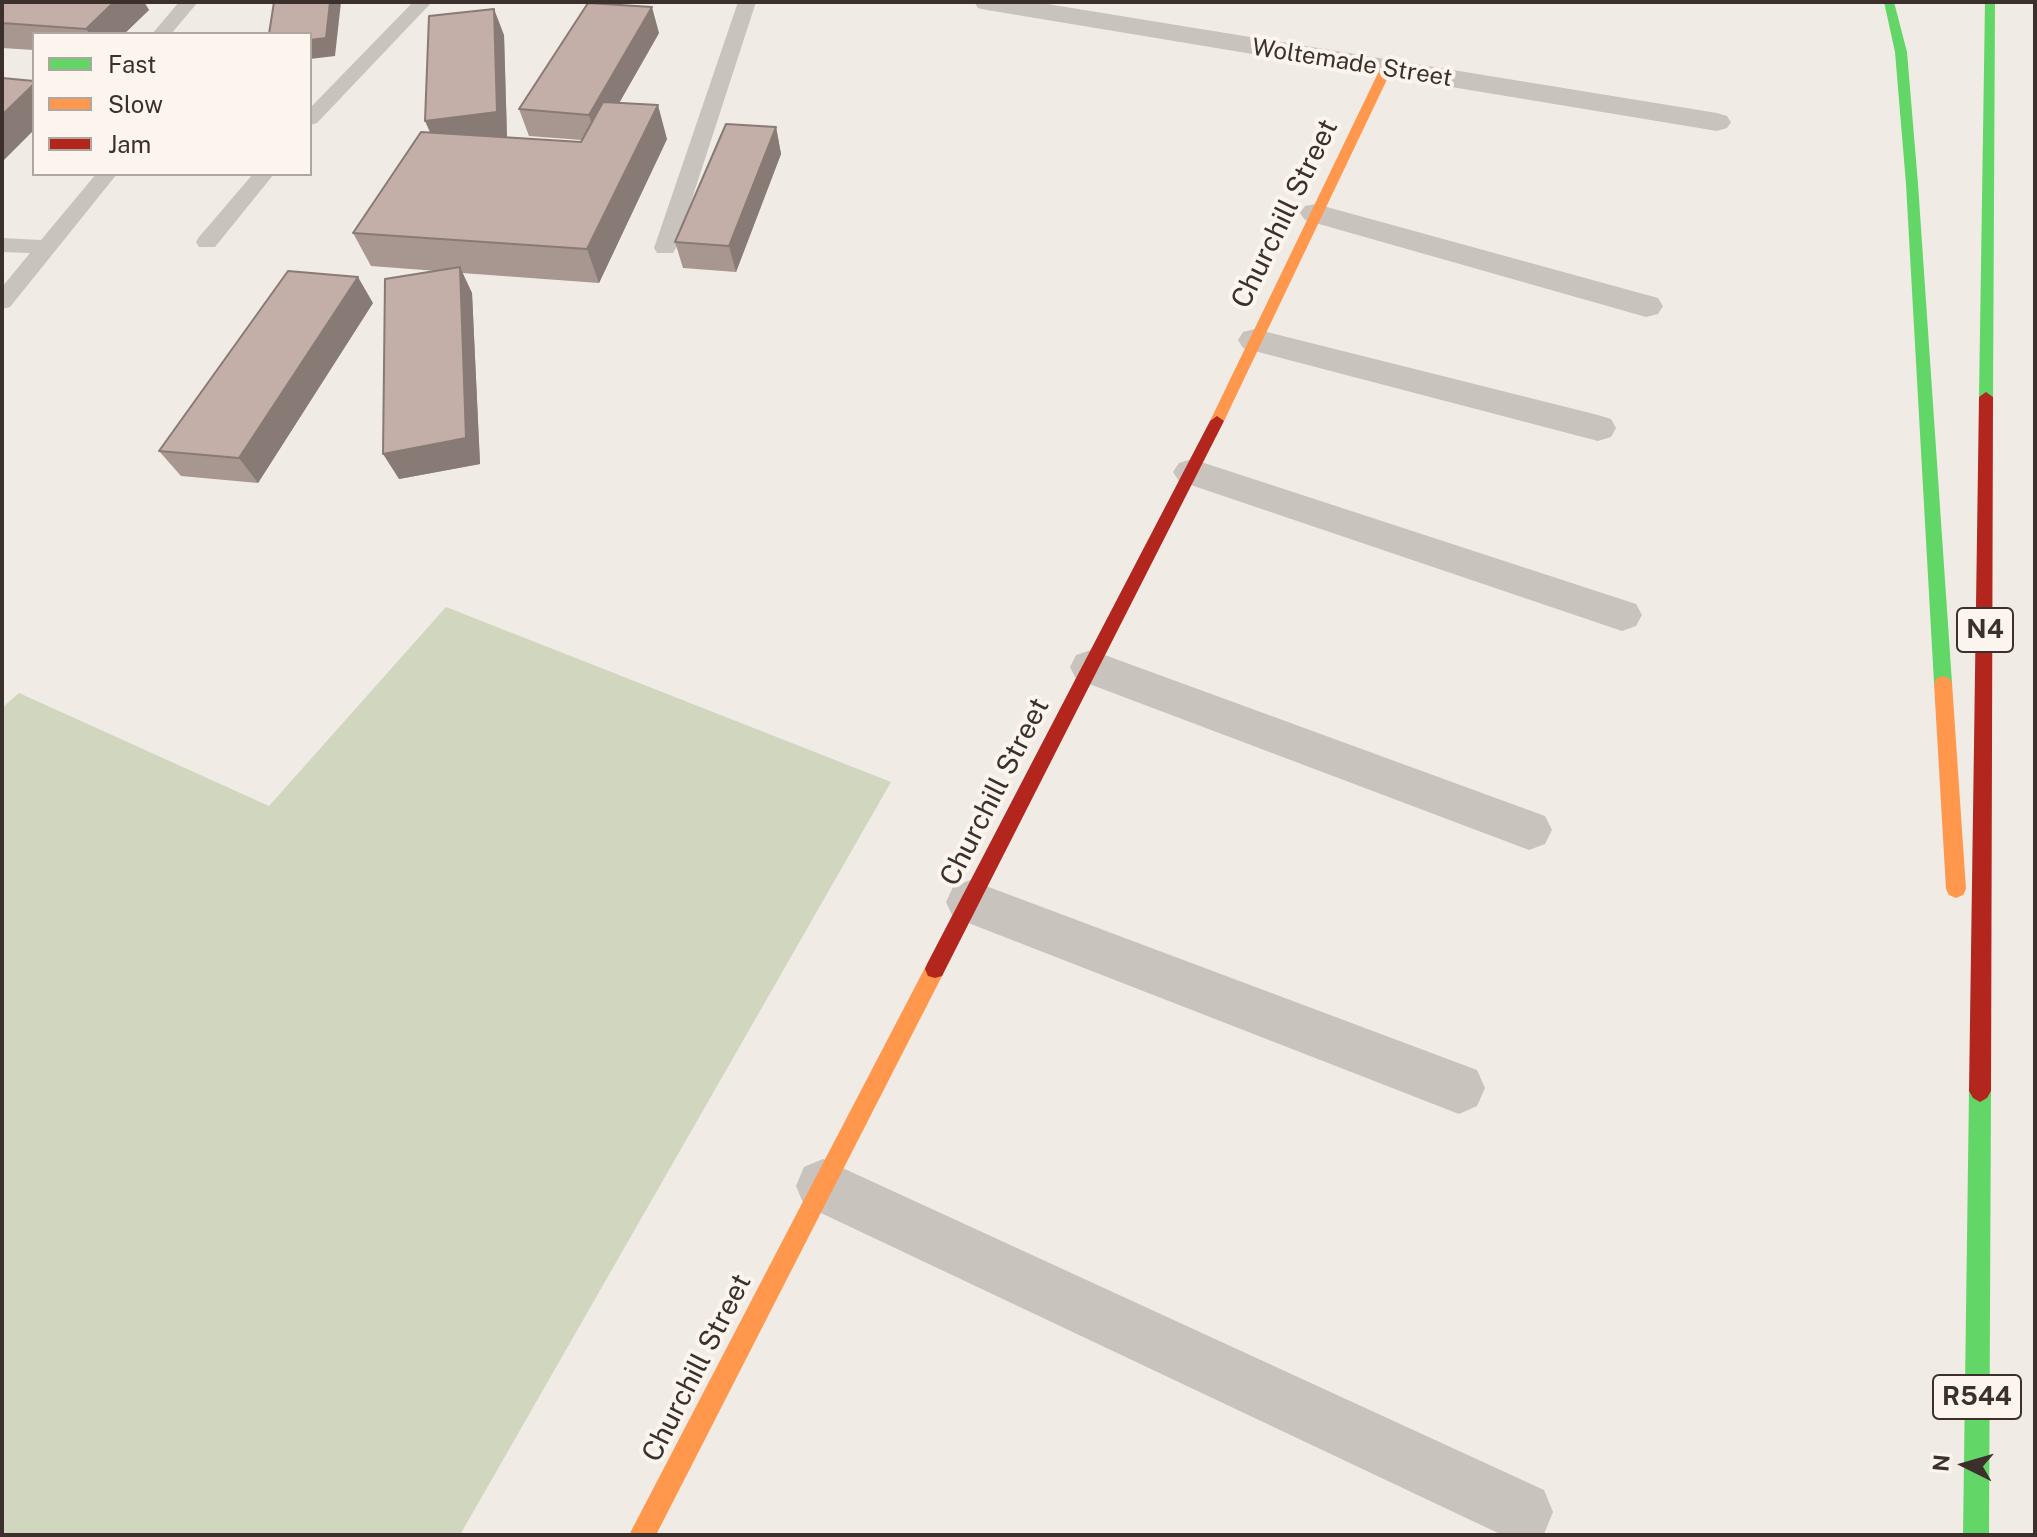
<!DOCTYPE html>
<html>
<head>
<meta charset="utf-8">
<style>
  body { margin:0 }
  #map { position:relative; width:2037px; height:1537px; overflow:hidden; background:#f0ebe5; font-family:"Public Sans",sans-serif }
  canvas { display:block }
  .frame { position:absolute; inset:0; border:4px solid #3b302b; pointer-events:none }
  .legend { position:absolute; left:32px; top:32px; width:280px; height:144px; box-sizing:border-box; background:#fbf5ee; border:2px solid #aea6a0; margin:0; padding:10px 14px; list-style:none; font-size:24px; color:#3b302b }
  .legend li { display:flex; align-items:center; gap:16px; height:40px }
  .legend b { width:40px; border:2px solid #aea6a0 }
  .north { position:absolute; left:1925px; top:1425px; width:80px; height:80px; -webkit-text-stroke:6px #fbf5ee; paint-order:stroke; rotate:275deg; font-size:22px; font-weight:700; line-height:32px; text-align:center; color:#3b302b }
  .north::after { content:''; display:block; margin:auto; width:28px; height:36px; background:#3b302b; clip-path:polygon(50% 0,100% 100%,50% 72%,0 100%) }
</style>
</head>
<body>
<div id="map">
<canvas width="2037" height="1537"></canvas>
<div class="frame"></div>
<ul class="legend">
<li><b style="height:10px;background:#63d668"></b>Fast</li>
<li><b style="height:10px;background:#ff974d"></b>Slow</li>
<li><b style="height:10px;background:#b3261e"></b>Jam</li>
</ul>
<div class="north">N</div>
</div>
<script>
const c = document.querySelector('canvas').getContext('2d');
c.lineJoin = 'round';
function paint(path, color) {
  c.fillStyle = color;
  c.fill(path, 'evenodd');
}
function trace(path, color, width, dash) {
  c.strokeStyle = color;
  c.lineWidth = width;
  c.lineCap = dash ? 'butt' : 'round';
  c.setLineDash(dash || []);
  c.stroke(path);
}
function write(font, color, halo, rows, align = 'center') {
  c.font = font + ' "Public Sans",sans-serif';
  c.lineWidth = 8;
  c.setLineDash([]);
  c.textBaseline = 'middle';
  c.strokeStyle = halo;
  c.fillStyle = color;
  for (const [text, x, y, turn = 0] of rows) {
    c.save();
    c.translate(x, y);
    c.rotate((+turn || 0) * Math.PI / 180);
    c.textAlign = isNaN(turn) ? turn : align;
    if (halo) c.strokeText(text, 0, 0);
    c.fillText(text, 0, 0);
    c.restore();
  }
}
paint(new Path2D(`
  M 446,607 L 891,782 L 460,1535 L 2,1535 L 2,708 L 19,693 L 269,806 Z`), '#d1d6bf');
paint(new Path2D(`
  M 179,2 L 198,2 L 171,34 L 152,34 Z
  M 413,2 L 432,2 L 317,123 L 310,125 L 310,108 Z
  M 738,2 L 756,2 L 676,248 L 673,253 L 657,253 L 654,248 Z
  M 96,174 L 117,174 L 10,307 L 2,309 L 2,287 L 30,253 L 2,252 L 2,238 L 41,240 Z
  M 253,174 L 274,174 L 215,247 L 199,247 L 196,242 L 199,237 Z`), '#c9c3be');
paint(new Path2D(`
  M 974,2 L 1035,2 L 1717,113 L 1727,116 L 1731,122 L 1727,128 L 1717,131 L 987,10 L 978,8 Z
  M 1316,204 L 1658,298 L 1663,306 L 1658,314 L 1646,317 L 1305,220 L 1300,213 L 1305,206 Z
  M 1255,329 L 1598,415 L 1611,419 L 1616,428 L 1611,437 L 1598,441 L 1243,348 L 1238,340 L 1243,332 Z
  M 1192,459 L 1636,604 L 1642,615 L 1636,626 L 1622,631 L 1179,481 L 1173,472 L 1179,463 Z
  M 1091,650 L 1545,816 L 1552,830 L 1545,844 L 1529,850 L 1076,679 L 1070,667 L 1076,655 Z
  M 970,880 L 1477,1070 L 1485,1088 L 1477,1106 L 1459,1114 L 953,917 L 946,902 L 953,887 Z
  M 823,1159 L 1544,1490 L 1553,1512 L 1544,1534 L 1500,1534 L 804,1205 L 796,1186 L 804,1167 Z`), '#c9c3be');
paint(new Path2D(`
  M 1884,2 L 1894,2 L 1907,52 L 1918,184 L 1952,683 L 1949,688 L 1937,688 L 1934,683 L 1906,184 L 1895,52 Z
  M 1985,2 L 1995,2 L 1993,397 L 1986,402 L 1979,397 Z
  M 1980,1080 L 1987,1084 L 1991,1091 L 1989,1535 L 1963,1535 L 1969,1091 L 1973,1084 Z`), '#63d668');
paint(new Path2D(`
  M 1386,66 L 1392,69 L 1224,421 L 1217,426 L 1212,425 L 1210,421 L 1380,69 Z
  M 1943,676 L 1949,678 L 1952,683 L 1966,889 L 1963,895 L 1956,898 L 1949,895 L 1946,889 L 1934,683 L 1937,678 Z
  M 935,960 L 942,962 L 945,969 L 942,976 L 656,1535 L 629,1535 L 928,962 Z`), '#ff974d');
paint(new Path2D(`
  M 1986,392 L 1993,397 L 1991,1091 L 1987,1098 L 1980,1102 L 1973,1098 L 1969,1091 L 1979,397 Z
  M 1217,416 L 1224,421 L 942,976 L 935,978 L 928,976 L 925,969 L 928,962 L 1210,421 Z`), '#b3261e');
paint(new Path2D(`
  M 2,2 L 144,2 L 149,10 L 124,34 L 34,34 L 34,50 L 2,48 Z
  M 659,33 L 619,103 L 667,139 L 599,283 L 462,273 L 472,293 L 480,464 L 399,479 L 437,271 L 371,266 L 353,233 L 504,35 L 507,137 L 581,142 L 582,140 L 529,136 L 519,109 Z
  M 776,127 L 781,154 L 736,272 L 683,268 L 675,242 Z
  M 373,303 L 258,483 L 181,476 L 159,451 Z`), '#a89690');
paint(new Path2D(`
  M 114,2 L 144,2 L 149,10 L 124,34 L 90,34 L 86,29 Z
  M 330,2 L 341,2 L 335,56 L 310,59 L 310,40 Z
  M 652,7 L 659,33 L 597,142 L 589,115 Z
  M 494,9 L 504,35 L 507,138 L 437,148 L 425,121 Z
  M 34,84 L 34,130 L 2,162 L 2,115 Z
  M 658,105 L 667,139 L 599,283 L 587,249 Z
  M 776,127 L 781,154 L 736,272 L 729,246 Z
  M 460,267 L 472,293 L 480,464 L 399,479 L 383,454 Z
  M 358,277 L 373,303 L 258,483 L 239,458 Z`), '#887a75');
const building = new Path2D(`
  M 2,2 L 114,2 L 86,29 L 2,23 Z
  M 274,2 L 330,2 L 326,38 L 310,40 L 310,34 L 269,34 Z
  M 588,3 L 652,7 L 589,115 L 519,109 Z
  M 494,9 L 497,112 L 425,121 L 429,16 Z
  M 2,78 L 34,81 L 34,84 L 2,115 Z
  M 603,102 L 658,105 L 587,249 L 353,233 L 421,132 L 581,142 Z
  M 726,124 L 776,127 L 729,246 L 675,242 Z
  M 460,267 L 466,438 L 383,454 L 385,279 Z
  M 288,271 L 358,277 L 239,458 L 159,451 Z`);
paint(building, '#c3afa7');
trace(building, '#887a75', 2);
write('24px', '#3b302b', '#fbf5ee', [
  ["Woltemade Street",1352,63,9]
]);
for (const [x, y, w] of [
  [1985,630,56],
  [1977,1397,88]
]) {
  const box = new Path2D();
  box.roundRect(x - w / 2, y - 22, w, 44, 6);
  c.fillStyle = '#fbf5ee';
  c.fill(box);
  trace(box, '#3b302b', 2);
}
write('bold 26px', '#3b302b', null, [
  ["N4",1985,630],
  ["R544",1977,1397]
]);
write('28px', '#3b302b', '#fbf5ee', [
  ["Churchill Street",1285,214,-64],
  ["Churchill Street",995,792,-63],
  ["Churchill Street",697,1368,-63]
]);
</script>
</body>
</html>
